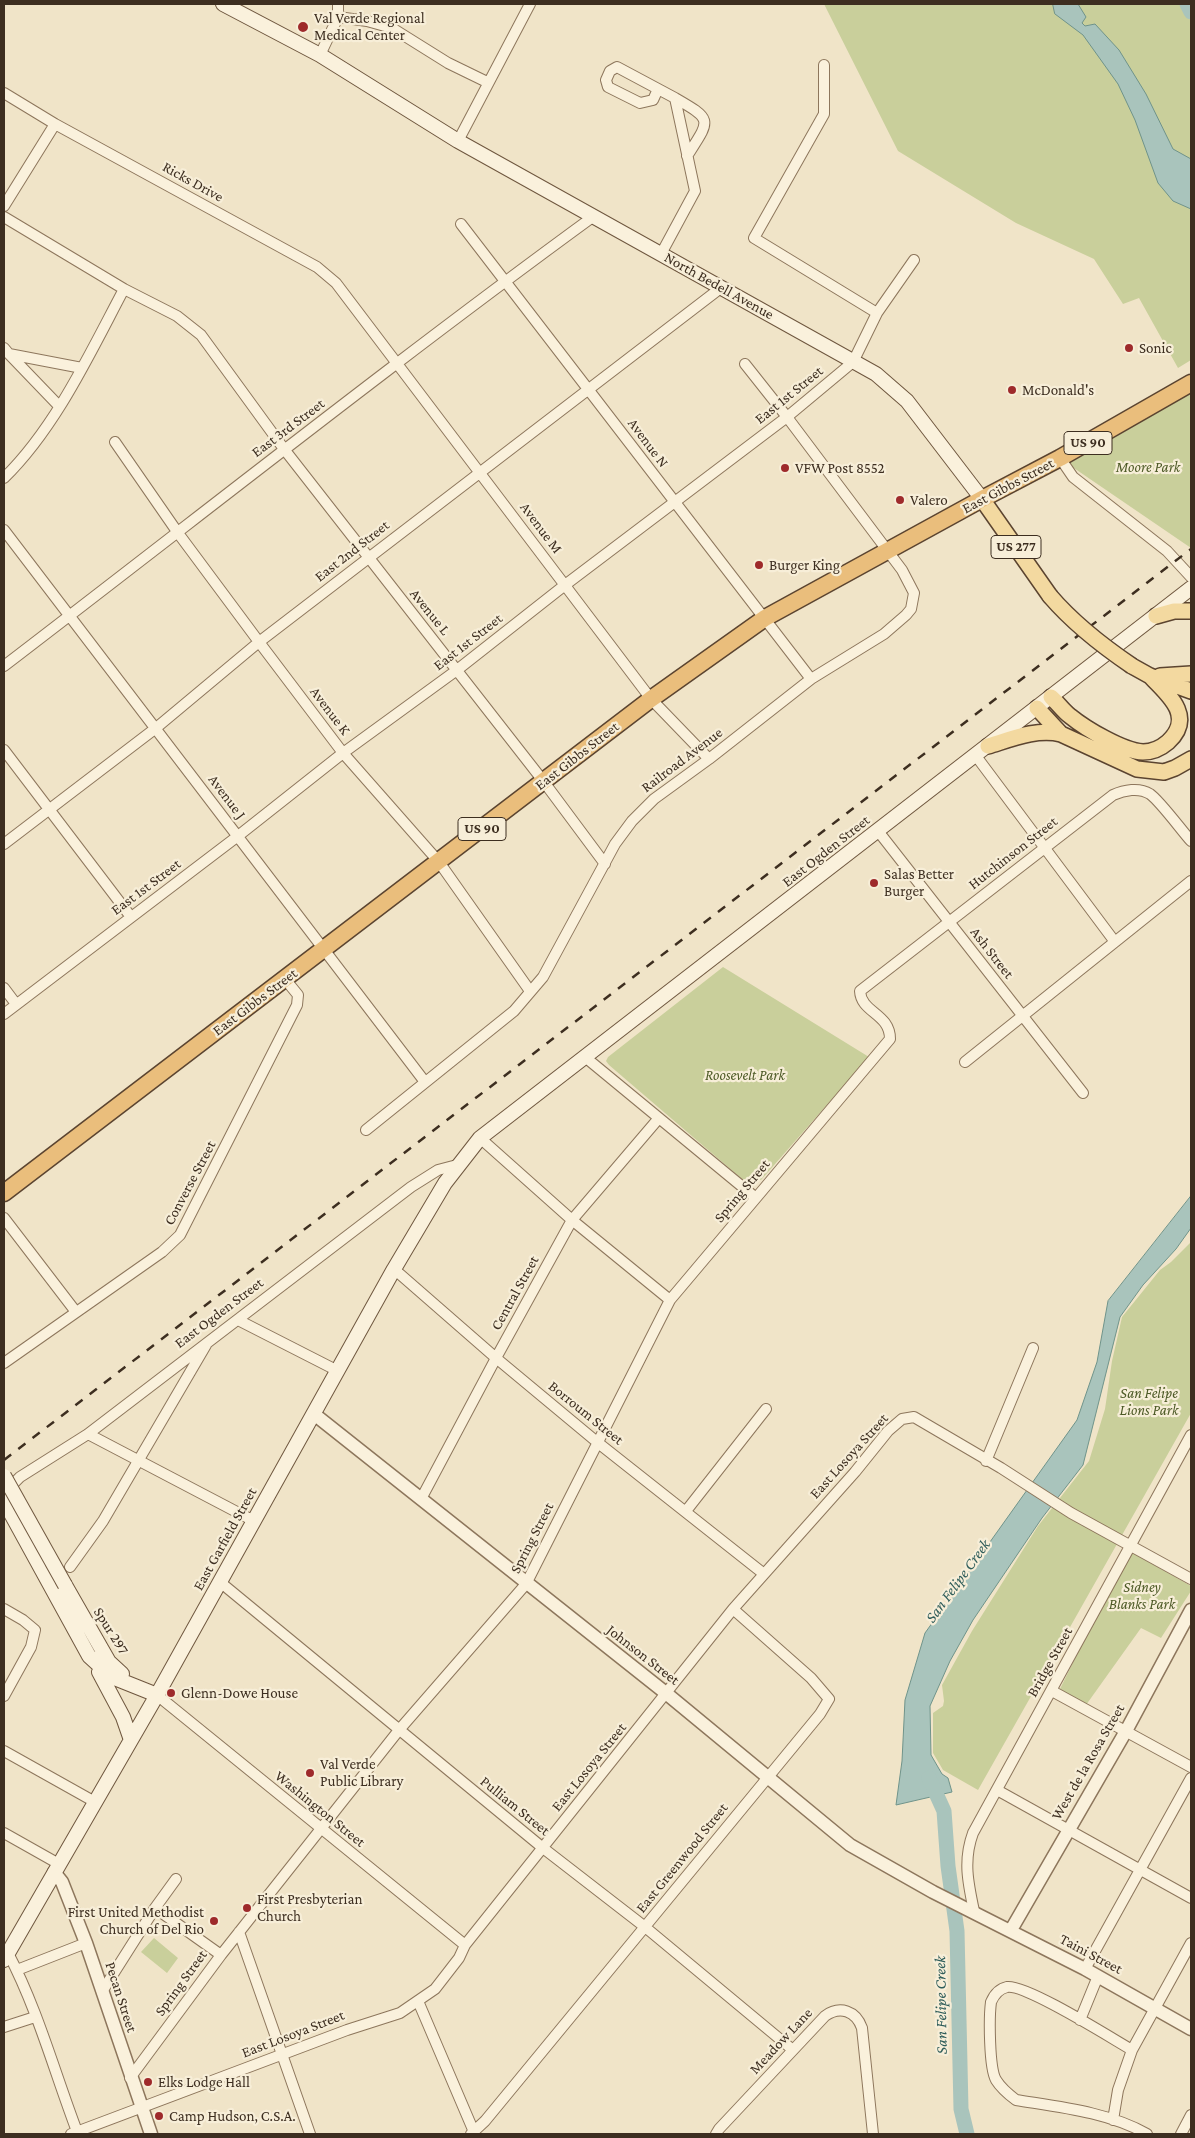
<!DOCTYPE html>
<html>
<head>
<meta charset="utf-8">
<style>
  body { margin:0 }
  #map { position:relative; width:1195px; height:2138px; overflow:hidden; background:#f0e4c8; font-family:"Crimson Pro",serif }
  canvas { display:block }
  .frame { position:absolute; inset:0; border:5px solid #3d2e20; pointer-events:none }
</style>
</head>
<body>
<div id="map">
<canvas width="1195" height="2138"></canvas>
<div class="frame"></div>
</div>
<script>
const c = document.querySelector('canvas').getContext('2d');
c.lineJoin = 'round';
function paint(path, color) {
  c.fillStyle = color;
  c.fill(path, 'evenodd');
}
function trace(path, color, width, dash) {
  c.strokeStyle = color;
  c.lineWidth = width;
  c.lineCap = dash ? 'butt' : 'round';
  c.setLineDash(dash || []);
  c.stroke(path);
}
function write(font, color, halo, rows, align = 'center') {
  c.font = font + ' "Crimson Pro",serif';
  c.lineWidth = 4.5;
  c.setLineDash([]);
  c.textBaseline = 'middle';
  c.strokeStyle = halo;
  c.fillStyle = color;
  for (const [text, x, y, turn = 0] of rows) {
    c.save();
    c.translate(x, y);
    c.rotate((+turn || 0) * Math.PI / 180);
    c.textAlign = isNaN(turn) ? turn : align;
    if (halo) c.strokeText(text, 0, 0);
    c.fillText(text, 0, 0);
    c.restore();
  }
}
paint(new Path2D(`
  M 824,4 L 1191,4 L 1191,360 L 1178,368 L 1139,298 L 1123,304 L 1094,259 L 1016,223 L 898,151 Z
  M 1191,393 L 1191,548 L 1068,464 Z
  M 723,967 L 869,1057 L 761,1180 L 742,1179 L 609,1065 L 606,1061 L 608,1057 Z
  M 1191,1242 L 1191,1413 L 978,1790 L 943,1770 L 933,1753 L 933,1713 L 943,1706 L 944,1701 L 942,1685 L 972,1631 L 1038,1526 L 1089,1461 L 1105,1409 L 1112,1361 L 1122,1317 L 1160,1270 L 1171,1262 Z
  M 1128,1550 L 1191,1586 L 1191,1591 L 1161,1638 L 1141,1628 L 1086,1705 L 1060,1689 Z
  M 154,1938 L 178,1958 L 167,1973 L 141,1952 Z`), '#c9cf9b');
const water = new Path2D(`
  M 1053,4 L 1078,4 L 1086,17 L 1082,23 L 1085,26 L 1095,24 L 1119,50 L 1146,94 L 1173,149 L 1191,159 L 1191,209 L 1173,201 L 1158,183 L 1135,120 L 1118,84 L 1083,35 L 1055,14 Z
  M 1191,1196 L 1191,1228 L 1176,1249 L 1143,1285 L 1120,1317 L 1083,1465 L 1042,1518 L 973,1620 L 950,1661 L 930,1706 L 931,1755 L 942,1774 L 948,1778 L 952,1792 L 896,1805 L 902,1761 L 905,1700 L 925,1633 L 1077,1420 L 1097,1362 L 1108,1301 Z`);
paint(water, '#a9c4bc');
trace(water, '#6f938a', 1);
trace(new Path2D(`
  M 1187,4 L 1191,12
  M 929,1778 L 944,1811 L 948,1866 L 957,1931 L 961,2109 L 967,2134`), '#a9c4bc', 15);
const minor = new Path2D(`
  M 338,17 L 367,21 L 392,28 L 448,63 L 487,82
  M 320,55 L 338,17 L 338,4
  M 824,65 L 824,114 L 754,238 L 877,313
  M 658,89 L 653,100 L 640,103 L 608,87 L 606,80 L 610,71 L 617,67 L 675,98 L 695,191 L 661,254
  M 4,93 L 55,124 L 317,267 L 336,283 L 651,699 L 709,759
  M 675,98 C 713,120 711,119 687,156
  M 458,141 L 530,4
  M 4,206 L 55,124
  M 4,217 L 124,289 L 177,316 L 201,335 L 284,449 L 544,782 L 605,864
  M 461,224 L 811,679
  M 4,348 L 9,354 L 82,368
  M 9,354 L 59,406
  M 115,442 L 178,533 L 259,642 L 343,753 L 439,862 L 530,991
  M 1060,458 L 1073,477 L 1167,551 L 1191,577
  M 4,478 C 56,427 90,353 124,289
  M 4,530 L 425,1082
  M 4,666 C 200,516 394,362 594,216
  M 4,750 L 131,917
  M 976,756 L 1115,942
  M 878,831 L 1083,1093
  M 4,844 L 156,728 L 259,642 L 722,287
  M 4,988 L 16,1004
  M 4,1014 L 238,836 L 343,753 L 457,670 L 565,585 L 787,417 L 853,362 L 877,313 L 914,260
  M 585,1057 L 756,1198
  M 965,1062 L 1191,881
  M 366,1130 L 514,1011 L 543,977 L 615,844 L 632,821 L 654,799 L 709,759 L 811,679 L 884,634 L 906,615 L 911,609 L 914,593 L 902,570 L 787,417 L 745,364
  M 480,1138 L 572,1220 L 670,1300
  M 4,1218 L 76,1312
  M 394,1269 L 496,1358 L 597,1442 L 764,1574
  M 238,1320 L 338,1371
  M 4,1363 L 162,1252 L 180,1235 L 297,1005 L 298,995 L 285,979
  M 88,1434 L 254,1521
  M 986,1461 L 1033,1348
  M 4,1493 L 20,1477 L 88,1434 L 411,1187 L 438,1170 L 457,1165
  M 421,1499 L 496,1358 L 572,1220 L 659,1118
  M 686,1511 L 766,1409
  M 70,1567 L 103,1521 L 206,1345
  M 220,1582 L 543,1848 L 645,1927 L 793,2050
  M 4,1609 L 23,1620 L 35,1630 L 31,1647 L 4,1696
  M 1052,1691 L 1191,1767
  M 157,1695 L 465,1945
  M 4,1751 L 95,1802
  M 997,1790 L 1191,1898
  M 4,1833 L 59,1864
  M 155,1908 L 221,1955
  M 974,1911 C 968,1883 963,1860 973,1833 L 1191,1435
  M 239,1932 L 310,2134
  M 8,1953 C 38,2010 55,2074 78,2134
  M 1085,1969 L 1191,1778
  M 17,1970 L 86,1943
  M 103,1990 L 155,1908 L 176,1879
  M 418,2001 L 474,2132
  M 1080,2020 L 1098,1976
  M 4,2027 L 35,2017
  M 1132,2050 C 1111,2038 1026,1984 1007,1987 C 998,1989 994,1995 991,2002 C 989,2017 989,2068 996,2080 C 1001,2088 1008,2094 1016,2100 C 1059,2107 1108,2112 1147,2134
  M 130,2078 L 221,1955 L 399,1730 L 526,1584 L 670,1300 L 890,1039 C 890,1013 861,1013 860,991 L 1113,795 C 1124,790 1139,787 1150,794 C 1160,801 1182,831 1191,841
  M 1113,2120 L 1118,2090 L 1132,2050 L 1191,1943
  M 71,2134 L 347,2030 L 400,2013 L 435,1989 L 459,1958 L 465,1945 L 733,1609 L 855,1472 L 888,1431 L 902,1419 L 914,1417 L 1001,1468 L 1071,1513 L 1191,1579
  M 471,2134 L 485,2121 L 820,1714 L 829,1699 L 811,1678 L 733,1609
  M 716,2134 L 719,2129 L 825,2016 C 840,2005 856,2011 862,2028 L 873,2134
  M 1181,2134 L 1191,2115`);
const tertiary = new Path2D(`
  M 314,1414 L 667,1694 L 850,1845 L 933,1892 L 1085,1969 L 1191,2029
  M 54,1872 L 62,1882 L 86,1943 L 151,2134
  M 1011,1930 L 1126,1731 L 1191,1610`);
const secondary = new Path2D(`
  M 223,4 L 320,55 L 458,141 L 876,374 L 907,401 L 982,499
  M 4,1501 L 89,1656 L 112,1677 L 157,1695
  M 65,1585 L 109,1662 L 122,1674
  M 99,1672 L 123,1717 L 131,1740
  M 4,1960 L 157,1695 L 394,1269 L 445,1183 L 480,1138 L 1191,588`);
const primary = new Path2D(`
  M 982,499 L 1050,596
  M 1156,616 L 1174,611 L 1191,611
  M 1132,666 L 1150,676 L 1191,691
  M 1160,676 L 1191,674
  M 1051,697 C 1058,703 1063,711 1070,716 C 1086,729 1123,751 1143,752 C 1152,752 1161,748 1168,742 C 1195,717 1169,695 1150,676
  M 1037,708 L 1061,734 L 1137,769 L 1164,772 L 1175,768 L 1191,759
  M 988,746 C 1011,739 1037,728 1061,734`);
const trunk = new Path2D(`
  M 4,1193 L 651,699 L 765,618 L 982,499 L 1060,458 L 1191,383`);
trace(minor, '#8d765c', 12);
trace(tertiary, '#8d765c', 15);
trace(secondary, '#6f573f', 16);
trace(primary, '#5b4430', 18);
trace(trunk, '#5b4430', 19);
trace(minor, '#faf1dc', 10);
trace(tertiary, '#faf1dc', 12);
trace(secondary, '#faf1dc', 14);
trace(primary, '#f3d9a0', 15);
trace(trunk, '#eabe7c', 16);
trace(new Path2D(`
  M 4,1460 L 1191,549`), '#3d2e20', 2.5, [9, 9]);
const secondaryBridge = new Path2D(`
  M 4,1476 L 65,1585`);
const primaryBridge = new Path2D(`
  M 1050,596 C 1074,624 1101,645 1132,666`);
trace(secondaryBridge, '#6f573f', 16, []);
trace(primaryBridge, '#5b4430', 18, []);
trace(secondaryBridge, '#faf1dc', 14);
trace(primaryBridge, '#f3d9a0', 15);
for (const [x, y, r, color] of [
  [303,27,6,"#9e2a2b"],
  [1129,348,5,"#9e2a2b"],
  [1012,390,5,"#9e2a2b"],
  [785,468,5,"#9e2a2b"],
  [900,500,5,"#9e2a2b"],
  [759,565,5,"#9e2a2b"],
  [874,883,5,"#9e2a2b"],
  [171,1693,5,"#9e2a2b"],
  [310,1773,5,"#9e2a2b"],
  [247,1908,5,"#9e2a2b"],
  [214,1921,5,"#9e2a2b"],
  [148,2082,5,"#9e2a2b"],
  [159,2116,5,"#9e2a2b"]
]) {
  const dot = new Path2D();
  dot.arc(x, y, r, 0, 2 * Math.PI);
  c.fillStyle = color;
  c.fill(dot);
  trace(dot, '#f7eed8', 2);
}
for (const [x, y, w] of [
  [1088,443,48],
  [1016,547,50],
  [482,829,48]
]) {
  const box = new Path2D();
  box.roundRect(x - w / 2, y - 11.5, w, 23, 4);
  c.fillStyle = '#f7eed8';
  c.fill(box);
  trace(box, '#3d2e20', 1);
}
write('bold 14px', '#3d2e20', null, [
  ["US 90",1088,443],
  ["US 277",1016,547],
  ["US 90",482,829]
]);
write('15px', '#3d2e20', '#f7eed8', [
  ["Val Verde Regional",314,18],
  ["Medical Center",314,35],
  ["Sonic",1139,348],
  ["McDonald's",1022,390],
  ["VFW Post 8552",795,468],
  ["Valero",910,500],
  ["Burger King",769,565],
  ["Salas Better",884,874],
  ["Burger",884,891],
  ["Glenn-Dowe House",181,1693],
  ["Val Verde",320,1764],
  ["Public Library",320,1781],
  ["First Presbyterian",257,1899],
  ["Church",257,1916],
  ["First United Methodist",204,1912,"right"],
  ["Church of Del Rio",204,1929,"right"],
  ["Elks Lodge Hall",158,2082],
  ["Camp Hudson, C.S.A.",169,2116]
], 'left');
write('15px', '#3d2e20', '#f7eed8', [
  ["Ricks Drive",193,182,29],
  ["North Bedell Avenue",719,286,29],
  ["East 1st Street",789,395,-39],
  ["East 3rd Street",288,428,-37],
  ["Avenue N",648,443,53],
  ["East Gibbs Street",1008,486,-28],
  ["Avenue M",541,528,53],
  ["East 2nd Street",352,551,-38],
  ["Avenue L",430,612,51],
  ["East 1st Street",468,642,-38],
  ["Avenue K",330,711,53],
  ["East Gibbs Street",577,756,-38],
  ["Railroad Avenue",682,760,-37],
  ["Avenue J",227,797,53],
  ["East Ogden Street",826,851,-38],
  ["Hutchinson Street",1013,853,-38],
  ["East 1st Street",146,887,-37],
  ["Ash Street",992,953,52],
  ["East Gibbs Street",255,1002,-37],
  ["Converse Street",190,1183,-62],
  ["Spring Street",742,1191,-50],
  ["Central Street",515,1293,-61],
  ["East Ogden Street",219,1313,-37],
  ["Borroum Street",586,1413,39],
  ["East Losoya Street",849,1456,-48],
  ["Spring Street",532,1538,-63],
  ["East Garfield Street",225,1539,-61],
  ["Spur 297",111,1631,58],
  ["Johnson Street",643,1655,38],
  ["Bridge Street",1050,1662,-61],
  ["West de la Rosa Street",1088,1762,-60],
  ["East Losoya Street",589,1767,-51],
  ["Pulliam Street",515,1806,39],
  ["Washington Street",320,1809,39],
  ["East Greenwood Street",682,1858,-51],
  ["Taini Street",1091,1954,28],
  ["Spring Street",181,1983,-54],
  ["Pecan Street",121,1997,72],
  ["East Losoya Street",293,2034,-21],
  ["Meadow Lane",781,2041,-47]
]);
write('italic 15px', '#4d5a26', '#f7eed8', [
  ["Moore Park",1148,467],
  ["Roosevelt Park",745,1075],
  ["San Felipe",1149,1393],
  ["Lions Park",1149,1410],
  ["Sidney",1142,1587],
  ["Blanks Park",1142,1604]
]);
write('italic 16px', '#2f5d5a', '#f7eed8', [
  ["San Felipe Creek",958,1581,-54],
  ["San Felipe Creek",941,2005,-91]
]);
</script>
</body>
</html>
